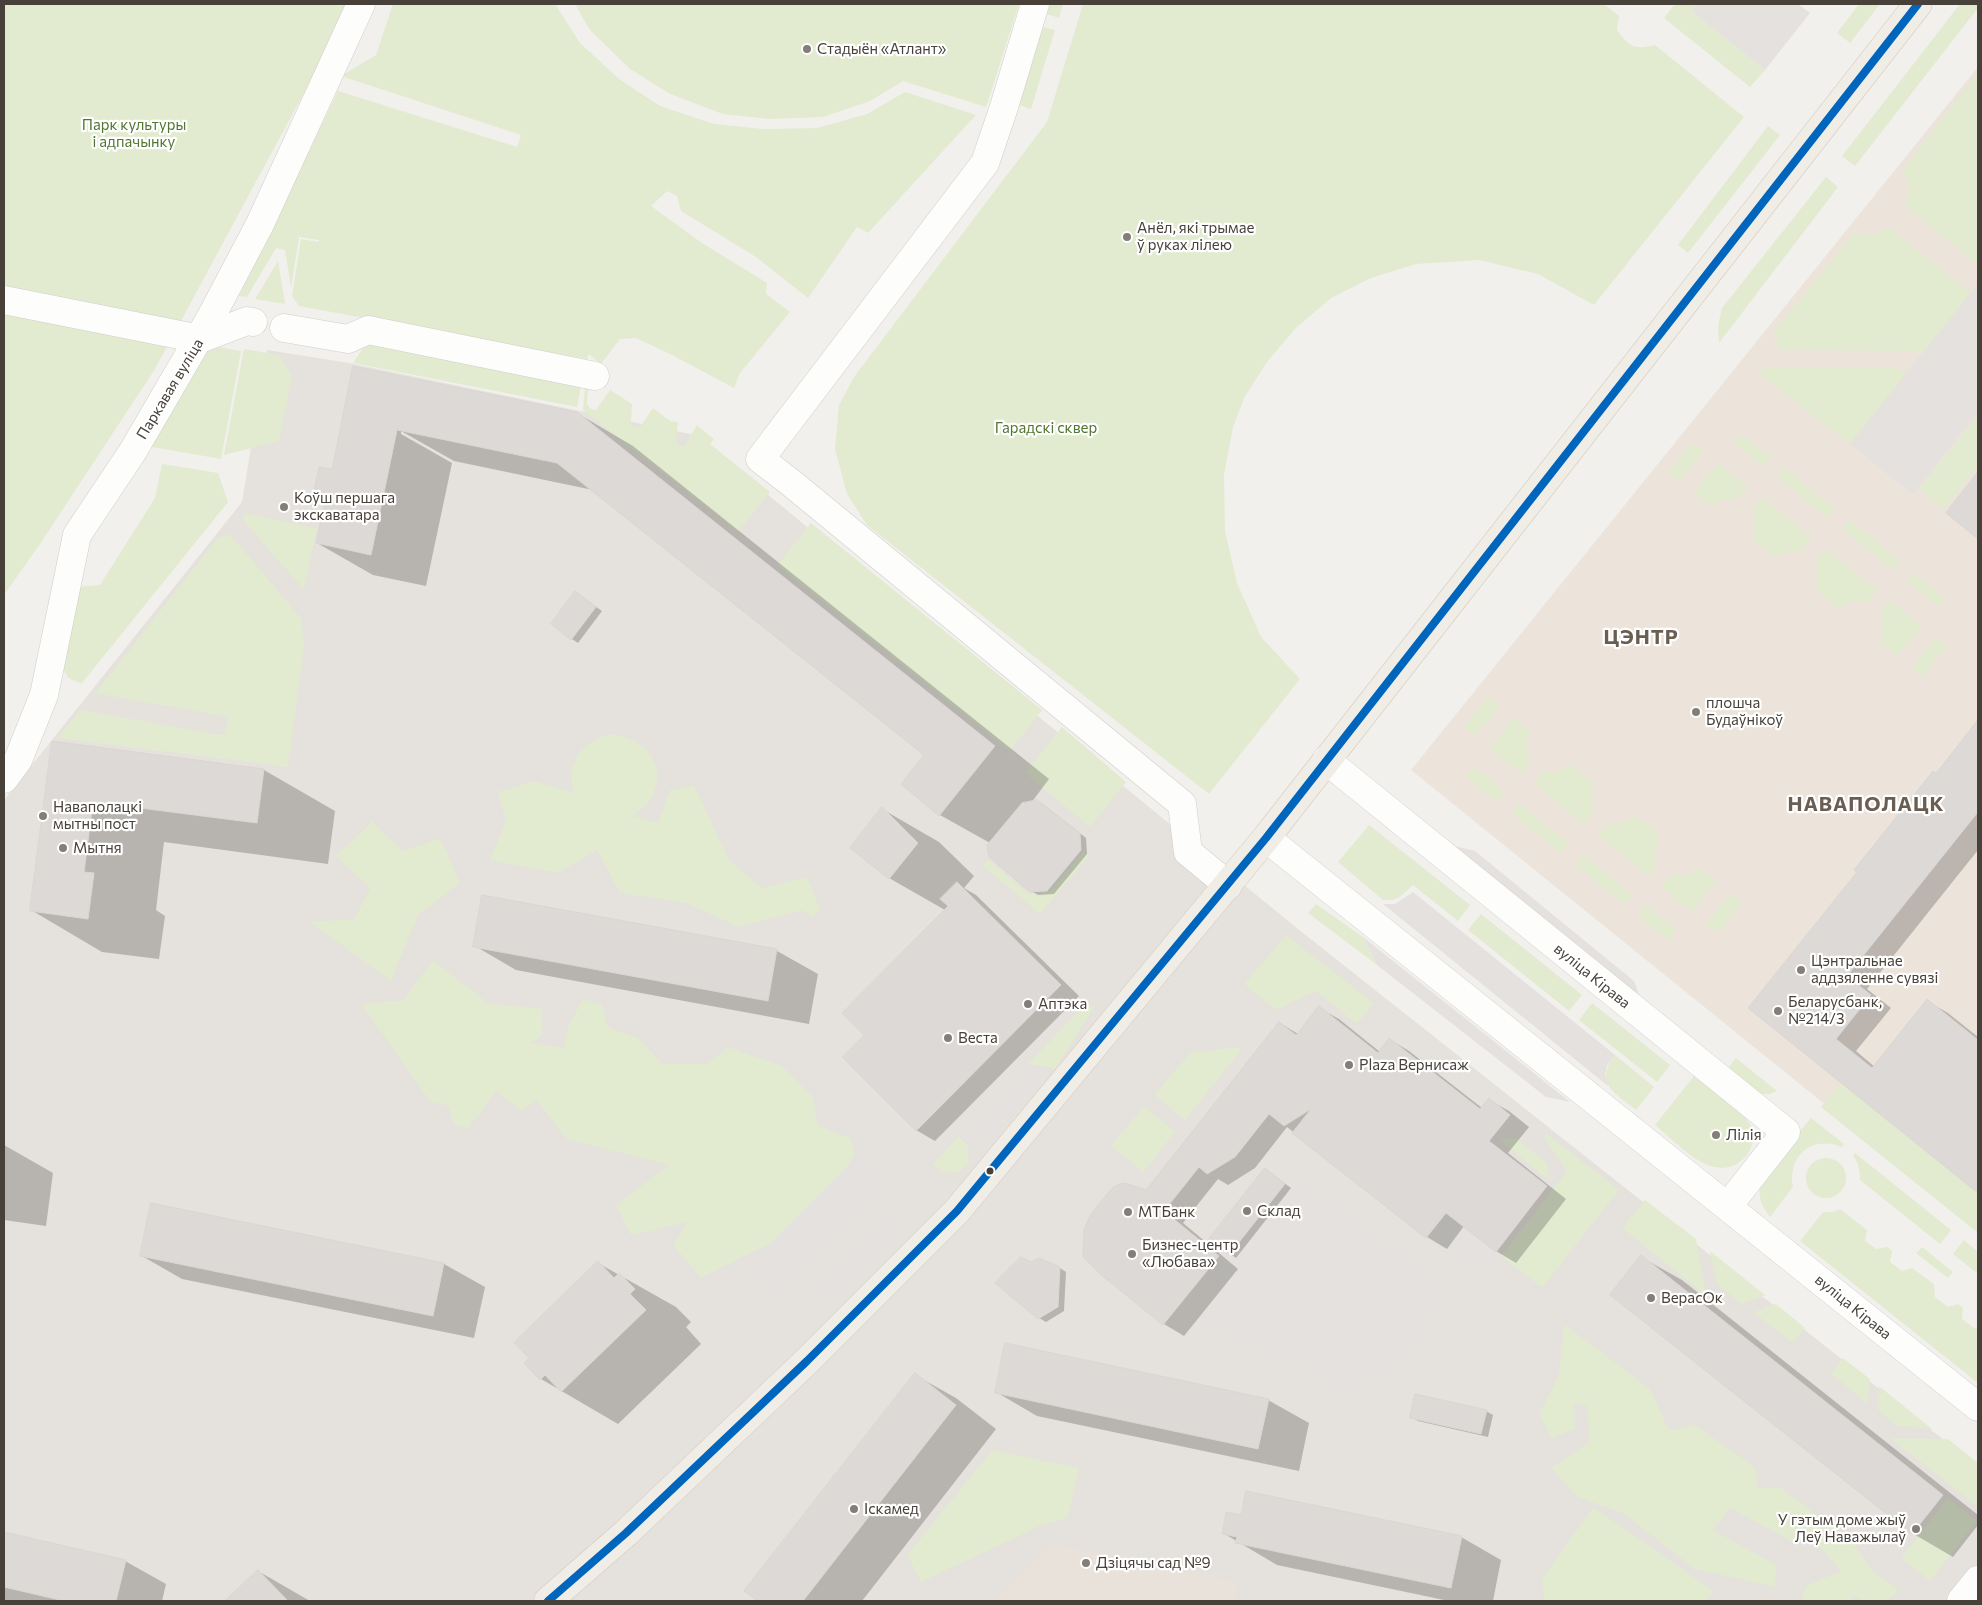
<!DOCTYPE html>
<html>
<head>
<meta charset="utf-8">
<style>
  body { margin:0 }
  #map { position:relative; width:1982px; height:1605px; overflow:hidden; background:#f2f0ed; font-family:Commissioner,sans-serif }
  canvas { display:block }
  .frame { position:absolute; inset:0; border:5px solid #48413a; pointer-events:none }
</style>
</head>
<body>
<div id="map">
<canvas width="1982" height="1605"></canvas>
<div class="frame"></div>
</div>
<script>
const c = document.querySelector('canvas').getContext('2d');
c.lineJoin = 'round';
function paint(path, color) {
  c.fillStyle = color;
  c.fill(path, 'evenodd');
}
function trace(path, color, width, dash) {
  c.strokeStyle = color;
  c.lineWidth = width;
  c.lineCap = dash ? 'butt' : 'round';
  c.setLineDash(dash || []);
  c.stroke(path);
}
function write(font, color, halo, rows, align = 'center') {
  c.font = font + ' Commissioner,sans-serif';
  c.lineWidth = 4.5;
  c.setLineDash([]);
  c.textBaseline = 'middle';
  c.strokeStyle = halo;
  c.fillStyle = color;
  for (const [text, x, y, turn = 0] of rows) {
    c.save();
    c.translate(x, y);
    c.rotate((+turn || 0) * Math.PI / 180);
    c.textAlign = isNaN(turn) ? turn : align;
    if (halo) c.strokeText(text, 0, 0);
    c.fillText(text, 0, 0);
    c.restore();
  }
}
paint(new Path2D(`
  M 267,350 L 349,363 L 695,435 L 1293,925 L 1978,1467 L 1978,1601 L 4,1601 L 4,800 L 242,502 Z`), '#e5e1dc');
paint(new Path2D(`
  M 1978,67 L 1978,1228 L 1411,770 Z`), '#ece3db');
paint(new Path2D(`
  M 1049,1543 L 1237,1583 L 1233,1601 L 991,1601 Z`), '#e8e2da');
paint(new Path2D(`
  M 4,4 L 348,4 L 306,89 L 155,369 L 40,544 L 4,595 Z
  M 393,4 L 555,4 L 580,43 L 619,79 L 660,106 L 714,124 L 763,129 L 817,128 L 867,114 L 905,92 L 976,115 L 868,233 L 857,227 L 808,298 L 756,257 L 681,211 L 677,196 L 667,191 L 651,206 L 702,243 L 767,283 L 766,294 L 790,312 L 740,373 L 734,388 L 672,355 L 636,338 L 620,339 L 601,364 L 589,354 L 587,359 L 299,306 L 292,296 L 301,239 L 319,242 L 319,240 L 299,237 L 291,288 L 285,250 L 276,248 L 247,297 L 239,296 L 338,91 L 517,147 L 521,135 L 341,76 L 376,55 Z
  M 575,4 L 1019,4 L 986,107 L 903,81 L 870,101 L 823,117 L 770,119 L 723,114 L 670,94 L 630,69 L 589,29 Z
  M 1050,4 L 1063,4 L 1059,18 L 1047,14 Z
  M 1083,4 L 1604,4 L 1619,16 L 1617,30 C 1629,47 1635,50 1655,45 L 1744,117 L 1594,305 L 1538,274 L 1479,260 L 1416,264 L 1371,278 L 1331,298 L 1295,329 L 1267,362 L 1244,398 L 1233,427 L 1224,475 L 1225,531 L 1237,583 L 1261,637 L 1300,679 L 1209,794 L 867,525 L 847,494 L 835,449 L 839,405 L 854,377 L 1047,122 Z
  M 1675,4 L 1696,4 L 1691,11 L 1765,70 L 1750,87 L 1664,18 Z
  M 1859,4 L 1880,4 L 1850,43 L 1837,33 Z
  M 1960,4 L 1978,4 L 1978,8 L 1855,166 L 1842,156 Z
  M 1043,27 L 1055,30 L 1031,109 L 1019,105 Z
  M 1978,72 L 1978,265 L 1905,206 C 1910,193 1912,183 1902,171 Z
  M 1768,126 L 1780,135 L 1688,253 L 1678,245 Z
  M 1826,177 L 1838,187 L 1719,343 L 1718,326 L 1722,308 Z
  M 1888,227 L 1971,293 L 1925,351 L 1779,350 L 1774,331 L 1855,232 C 1869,236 1876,235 1888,227 Z
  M 278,261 L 285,304 L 255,299 Z
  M 369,339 L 582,381 L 577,407 L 353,363 Z
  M 207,345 L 241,351 L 221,459 L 147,446 Z
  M 244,349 L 279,355 L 292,375 L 279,441 L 224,455 Z
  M 1896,367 L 1906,374 L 1850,444 L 1759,374 L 1764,368 Z
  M 585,386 L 588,387 L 587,404 L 591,409 L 596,410 L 610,390 L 632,404 L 631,423 L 635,427 L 640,427 L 653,408 L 670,421 L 678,422 L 676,441 L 679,446 L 685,446 L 697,425 L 714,439 L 710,444 L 770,492 L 738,532 L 583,410 Z
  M 1978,415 L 1978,466 L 1944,509 L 1919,489 Z
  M 1742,434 L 1771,458 L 1764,467 L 1734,443 Z
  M 1692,443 L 1704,451 L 1680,481 L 1669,472 Z
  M 1718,463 L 1748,487 L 1738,499 C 1727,498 1720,500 1711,506 L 1694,493 Z
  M 162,464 L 218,473 L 228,502 L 82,683 C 69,681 65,676 61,663 L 77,587 L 100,585 L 155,498 Z
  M 1785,468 L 1835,509 L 1828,518 L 1777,477 Z
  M 1762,497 L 1812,538 L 1800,552 C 1790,550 1784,552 1775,557 L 1752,539 C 1756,528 1757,521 1752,510 Z
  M 244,513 L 317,528 L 304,590 L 243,520 Z
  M 1849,520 L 1900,561 L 1893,570 L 1842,529 Z
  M 811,523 L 1042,710 L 1010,751 L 777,565 Z
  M 230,534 L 301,618 L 304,646 L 288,767 L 57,738 L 80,710 L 224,735 L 228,717 L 95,693 L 217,539 Z
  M 1826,550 L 1877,590 L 1867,603 C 1855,600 1848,602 1839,609 L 1815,589 C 1819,580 1819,573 1815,563 Z
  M 1913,572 L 1945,598 L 1938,606 L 1906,581 Z
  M 1890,601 L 1922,626 L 1898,656 L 1879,641 C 1883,631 1884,624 1880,614 Z
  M 1935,638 L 1946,646 L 1923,676 L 1912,667 Z
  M 1488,697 L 1500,706 L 1475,736 L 1464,727 Z
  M 1514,717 L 1531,732 C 1526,742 1526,749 1530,760 L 1521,773 L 1489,748 Z
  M 1062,727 L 1126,782 L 1090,827 L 1025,773 Z
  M 613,734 C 647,739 670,768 650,800 C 646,807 638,811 633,816 L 658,823 L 670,790 L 694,785 L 729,860 L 762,888 L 807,877 L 820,909 L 813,917 L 802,910 L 739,927 L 686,903 L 620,893 L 597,850 L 558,873 L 489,860 L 506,822 L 498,792 L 534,781 L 574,793 C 565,762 582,740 613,734 Z
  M 1571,764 L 1595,784 C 1591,793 1591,800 1594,811 L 1584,824 L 1534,784 L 1543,771 C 1555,773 1562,772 1571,764 Z
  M 1474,767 L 1505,792 L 1497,802 L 1466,777 Z
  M 1519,803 L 1568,843 L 1560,853 L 1511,813 Z
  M 1636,816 L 1660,835 C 1654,846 1653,853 1657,864 L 1648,876 L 1598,835 L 1609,822 C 1620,824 1626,822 1636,816 Z
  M 372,821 L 403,851 L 440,838 L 460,883 L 418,915 L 391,981 L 310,922 L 354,919 L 370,889 L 336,856 Z
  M 1369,825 L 1470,905 L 1458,921 L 1413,885 L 1401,896 L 1393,900 L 1383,900 L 1338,862 Z
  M 1083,852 L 1089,856 L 1040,914 L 983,866 L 987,859 L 1029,894 L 1049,892 Z
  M 1583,855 L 1633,895 L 1625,905 L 1575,865 Z
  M 1699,868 L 1716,882 L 1692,912 L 1661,887 L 1670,875 C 1682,877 1690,876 1699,868 Z
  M 1730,893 L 1742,903 L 1718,933 L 1706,923 Z
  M 1316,904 L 1363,937 L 1377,965 L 1308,913 Z
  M 1646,905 L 1677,930 L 1669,941 L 1638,916 Z
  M 1481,914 L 1582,995 L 1569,1011 L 1468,930 Z
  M 1286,935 L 1374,1003 L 1357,1024 L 1316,991 L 1276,1010 L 1244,984 Z
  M 433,960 L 488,1003 L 542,1009 L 542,1035 L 531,1043 L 564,1048 L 568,1026 L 583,999 L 602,1005 L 608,1027 L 638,1038 L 663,1064 L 708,1064 L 728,1047 L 782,1066 L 812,1096 L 818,1126 L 850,1138 L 855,1153 L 818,1219 L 701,1278 L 673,1245 L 688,1222 L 631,1235 L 616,1205 L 669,1165 L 567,1139 L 536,1100 L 521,1111 L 496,1091 L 469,1128 L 454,1125 L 448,1106 L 430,1101 L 361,1004 L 403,1000 Z
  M 1592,1003 L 1670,1065 L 1657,1082 L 1579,1020 Z
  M 1083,1006 L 1095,1006 L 1055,1069 L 1028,1064 Z
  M 1239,1047 L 1242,1049 L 1185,1120 L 1154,1095 L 1190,1053 Z
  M 1615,1055 L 1654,1087 L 1636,1110 C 1615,1092 1593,1084 1615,1055 Z
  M 1736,1058 L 1777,1091 L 1770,1094 L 1761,1094 L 1726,1070 Z
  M 1694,1076 C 1706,1086 1745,1112 1751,1126 C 1755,1135 1753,1147 1747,1155 C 1717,1190 1680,1145 1655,1125 Z
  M 1841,1082 L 1978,1193 L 1978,1233 L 1821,1107 Z
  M 1144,1106 L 1175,1132 L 1143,1172 L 1111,1146 Z
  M 1811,1118 L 1844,1144 L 1842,1147 C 1812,1135 1787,1156 1793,1187 L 1770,1217 C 1759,1202 1758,1196 1761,1178 Z
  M 1547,1134 L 1619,1190 L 1542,1288 L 1501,1256 L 1567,1171 L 1544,1137 Z
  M 959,1136 L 968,1145 L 969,1162 L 959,1172 L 945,1173 L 933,1164 Z
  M 1516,1138 L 1547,1163 L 1549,1180 L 1499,1140 Z
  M 1855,1153 L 1951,1230 L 1940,1244 L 1860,1180 C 1860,1171 1859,1163 1853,1156 Z
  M1806 1178a20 20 0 1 1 40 0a20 20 0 1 1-40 0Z
  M 1645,1200 L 1696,1239 L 1706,1296 L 1622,1228 Z
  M 1840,1209 L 1867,1230 L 1865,1241 L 1876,1249 L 1887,1247 L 1892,1251 L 1890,1262 L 1902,1271 L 1912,1268 L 1934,1284 L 1935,1297 L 1948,1307 L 1958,1304 L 1963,1308 L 1962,1319 L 1974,1328 L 1978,1327 L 1978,1383 L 1800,1241 L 1823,1212 L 1833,1212 Z
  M 1964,1240 L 1978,1252 L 1978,1274 L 1953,1254 Z
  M 1922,1247 L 1953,1272 L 1948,1278 L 1916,1253 Z
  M 1710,1251 L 1765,1295 L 1741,1304 L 1717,1284 Z
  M 1776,1304 L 1805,1328 L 1793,1343 L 1753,1312 Z
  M 1564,1324 L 1650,1389 L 1669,1430 L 1695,1425 L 1755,1467 L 1758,1488 L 1780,1487 L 1854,1543 L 1873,1572 L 1899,1590 L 1887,1601 L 1865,1601 L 1854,1596 L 1849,1601 L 1801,1601 L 1806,1586 L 1841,1571 L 1813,1539 L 1791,1541 L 1730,1508 L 1713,1530 L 1776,1565 L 1775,1587 L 1695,1569 L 1623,1513 L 1577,1497 L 1551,1468 L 1589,1443 L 1588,1407 L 1574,1403 L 1575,1428 L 1552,1439 L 1539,1414 L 1559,1375 Z
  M 1843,1358 L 1870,1379 L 1867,1404 L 1831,1374 Z
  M 1879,1386 L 1932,1429 L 1897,1426 L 1878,1410 Z
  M 1890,1438 L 1948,1439 L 1978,1463 L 1978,1507 Z
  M 992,1450 L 1079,1468 L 1068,1518 L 1042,1525 L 921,1582 L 907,1555 Z
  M 1948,1498 L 1977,1521 L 1930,1581 L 1901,1558 Z
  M 1593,1507 L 1714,1591 L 1706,1601 L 1544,1601 L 1542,1579 Z`), '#e2ead0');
paint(new Path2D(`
  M 1696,4 L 1798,4 L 1810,13 L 1765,70 L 1691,11 Z
  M 1978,284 L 1978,411 L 1913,494 L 1850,444 Z
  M 1446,844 L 1475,851 L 1634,981 L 1642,1003 Z
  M 1413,892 L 1615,1055 L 1607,1066 L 1605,1075 L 1608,1086 L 1383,904 L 1395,904 Z
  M 1363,937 L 1570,1102 L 1546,1097 L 1377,965 Z
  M 1028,1064 L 1055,1069 L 969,1162 L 968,1145 L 959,1136 Z
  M 861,1153 L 890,1182 L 771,1300 L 743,1271 Z
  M 1298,1169 L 1457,1294 L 1389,1384 L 1343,1392 L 1325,1385 L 1317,1372 L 1306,1368 L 1294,1373 L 1278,1367 L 1265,1354 L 1192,1328 L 1212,1301 L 1201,1291 Z
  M 889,1212 L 900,1221 L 912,1222 L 817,1317 L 818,1307 L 804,1296 Z
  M 1446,1213 L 1496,1252 L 1476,1277 L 1426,1238 Z`), '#e4e1de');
paint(new Path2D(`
  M 354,367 L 577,413 L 633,446 L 1049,779 L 1031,803 L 1037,801 L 1044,805 L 1086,838 L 1087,854 L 1054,894 L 1038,895 L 1031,891 L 990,843 L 940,815 L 925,755 L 593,490 L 454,461 L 401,431 L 401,434 L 452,463 L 426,586 L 373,575 L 317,543 L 327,497 L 316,490 L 333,471 Z
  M 1978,474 L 1978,537 L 1948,513 Z
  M 582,597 L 602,611 L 578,643 L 572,639 Z
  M 1978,722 L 1978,850 L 1867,989 L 1891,1008 L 1856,1051 L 1875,1067 L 1927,1001 L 1948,1013 L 1978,1037 L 1978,1085 L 1976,1088 L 1978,1090 L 1978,1191 L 1750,1008 Z
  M 53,742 L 264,770 L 335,811 L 328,864 L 164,842 L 156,910 L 165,916 L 159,959 L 102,952 L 31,910 Z
  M 882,809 L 939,842 L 974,876 L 964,888 L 976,895 L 1079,996 L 935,1141 L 916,1130 L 865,1035 L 945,910 L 889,878 Z
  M 484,897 L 777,951 L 818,974 L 809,1024 L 516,970 L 475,946 Z
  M 1319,1008 L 1339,1019 L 1380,1052 L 1389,1039 L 1409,1051 L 1482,1108 L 1489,1100 L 1509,1111 L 1529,1127 L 1508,1153 L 1566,1199 L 1516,1263 L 1496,1251 L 1464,1226 L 1447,1249 L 1427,1237 L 1287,1127 L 1255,1168 L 1228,1185 L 1218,1179 L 1183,1223 L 1238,1269 L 1184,1336 L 1164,1324 L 1101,1274 L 1146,1191 L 1280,1023 L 1298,1034 Z
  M 4,1145 L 53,1173 L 46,1226 L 4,1220 Z
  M 1265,1169 L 1291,1188 L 1236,1258 L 1210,1239 Z
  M 142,1256 L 444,1264 L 485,1287 L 474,1338 L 182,1279 Z
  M 1641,1257 L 1682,1280 L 1978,1515 L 1978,1525 L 1953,1557 L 1912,1533 Z
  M 598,1263 L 676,1307 L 691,1322 L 686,1327 L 701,1344 L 618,1424 L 541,1379 Z
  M 1031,1264 L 1060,1268 L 1066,1272 L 1064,1311 L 1046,1322 L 1039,1318 Z
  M 915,1375 L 956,1398 L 996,1429 L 862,1601 L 759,1601 L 746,1591 Z
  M 996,1392 L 1268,1400 L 1309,1423 L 1299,1471 L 1037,1416 Z
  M 1486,1411 L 1493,1415 L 1488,1437 L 1418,1421 L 1411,1417 Z
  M 1242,1516 L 1461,1537 L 1501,1560 L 1493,1601 L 1449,1601 L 1277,1565 L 1223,1533 Z
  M 4,1533 L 125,1561 L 166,1584 L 162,1601 L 4,1601 Z
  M 258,1571 L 310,1601 L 227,1601 Z`), '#0003');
const building = new Path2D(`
  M 353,366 L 577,412 L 995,746 L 939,816 L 901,784 L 924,755 L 557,463 L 397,430 L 371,555 L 316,543 L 327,493 L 314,491 L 319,467 L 332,469 Z
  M 1978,472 L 1978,539 L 1946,513 Z
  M 575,591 L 596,607 L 571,640 L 551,624 Z
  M 1978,720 L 1978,812 L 1847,976 L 1871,995 L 1836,1039 L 1872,1068 L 1927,999 L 1978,1040 L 1978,1193 L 1748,1008 L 1857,872 L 1854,870 L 1933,771 L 1936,773 Z
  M 52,741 L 264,769 L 257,823 L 93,802 L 84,872 L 94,873 L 88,919 L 30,911 Z
  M 1037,800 L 1080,833 L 1081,850 L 1047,891 L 1030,892 L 989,857 L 987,845 L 1022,803 Z
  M 882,807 L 918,843 L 889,879 L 850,848 Z
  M 957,882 L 1061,985 L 916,1131 L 842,1057 L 864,1035 L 842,1013 L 948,906 L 940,899 Z
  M 482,895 L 777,949 L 768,1001 L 473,947 Z
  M 1319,1006 L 1378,1053 L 1389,1038 L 1480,1109 L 1489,1098 L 1510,1115 L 1489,1141 L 1547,1186 L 1496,1252 L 1446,1213 L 1426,1238 L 1292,1133 L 1311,1109 L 1284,1126 L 1269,1114 L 1235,1157 L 1207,1174 L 1199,1167 L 1164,1211 L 1219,1256 L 1163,1325 L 1100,1274 L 1083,1257 L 1084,1230 L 1091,1214 L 1112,1188 L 1119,1184 L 1125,1183 L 1146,1190 L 1279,1022 L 1296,1035 Z
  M 1265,1168 L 1285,1184 L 1229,1255 L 1209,1239 Z
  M 151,1203 L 444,1263 L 433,1316 L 140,1256 Z
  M 1641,1255 L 1943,1495 L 1912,1534 L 1610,1295 Z
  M 1021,1257 L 1031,1262 L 1039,1258 L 1060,1267 L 1058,1307 L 1038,1319 L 995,1283 Z
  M 598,1261 L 614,1278 L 619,1273 L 635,1289 L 630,1294 L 646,1310 L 561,1392 L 545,1375 L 540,1380 L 524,1363 L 529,1358 L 514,1343 Z
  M 1005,1343 L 1269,1399 L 1258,1449 L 995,1393 Z
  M 915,1373 L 956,1405 L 803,1601 L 757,1601 L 744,1591 Z
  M 1415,1394 L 1487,1410 L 1481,1434 L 1410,1418 Z
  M 1246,1491 L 1462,1536 L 1451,1588 L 1235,1543 L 1237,1537 L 1222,1534 L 1226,1512 L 1241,1515 Z
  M 4,1532 L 126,1560 L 116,1601 L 64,1601 L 4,1587 Z
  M 258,1570 L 288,1601 L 225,1601 Z`);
paint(building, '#dcd9d6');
trace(building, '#dad7d3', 1);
const minor = new Path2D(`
  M 1035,4 L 1004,107 L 985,163 L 760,459 L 790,482 L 1182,804 L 1188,852 L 1228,885
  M 4,300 L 200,339 L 247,321 L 253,322
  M 284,328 L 348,339 L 368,330 L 595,376
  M 1326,760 L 1786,1132 L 1728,1206
  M 4,779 L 18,760 L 44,695 L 77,535 L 133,451 L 211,317 L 260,224 L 361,4
  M 1266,838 L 1978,1407
  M 1961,1601 L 1978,1580`);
const major = new Path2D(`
  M 548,1601 L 626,1533 L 807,1361 L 957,1211 L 1266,838 L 1918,4`);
trace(minor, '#d0cecb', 29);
trace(major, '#d3cabc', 29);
trace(minor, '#fdfdfc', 28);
trace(major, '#f0ede6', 28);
trace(new Path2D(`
  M 548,1601 L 626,1533 L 807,1361 L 957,1211 L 1266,838 L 1918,4`), '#0065bd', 8);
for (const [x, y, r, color] of [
  [807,49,5,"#847e79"],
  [1127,237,5,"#847e79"],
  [284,507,5,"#847e79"],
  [1696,712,5,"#847e79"],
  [43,816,5,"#847e79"],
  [63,848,5,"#847e79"],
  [1801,970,5,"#847e79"],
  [1028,1004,5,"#847e79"],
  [1778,1011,5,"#847e79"],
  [948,1038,5,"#847e79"],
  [1349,1065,5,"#847e79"],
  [1716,1135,5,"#847e79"],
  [990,1171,4.5,"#48413a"],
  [1247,1211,5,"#847e79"],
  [1128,1212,5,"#847e79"],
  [1132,1254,5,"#847e79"],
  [1651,1298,5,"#847e79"],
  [854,1509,5,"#847e79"],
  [1916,1529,5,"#847e79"],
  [1086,1563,5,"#847e79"]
]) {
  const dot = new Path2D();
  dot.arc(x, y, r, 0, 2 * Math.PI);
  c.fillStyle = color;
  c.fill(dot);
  trace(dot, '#fff', 2);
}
write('15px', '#48413a', '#fff', [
  ["Стадыён «Атлант»",817,49],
  ["Анёл, які трымае",1137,228],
  ["ў руках лілею",1137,245],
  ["Коўш першага",294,498],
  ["экскаватара",294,515],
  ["плошча",1706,703],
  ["Будаўнікоў",1706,720],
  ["Наваполацкі",53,807],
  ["мытны пост",53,824],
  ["Мытня",73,848],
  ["Цэнтральнае",1811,961],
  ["аддзяленне сувязі",1811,978],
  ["Беларусбанк,",1788,1002],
  ["№214/3",1788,1019],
  ["Аптэка",1038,1004],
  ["Веста",958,1038],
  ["Plaza Вернисаж",1359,1065],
  ["Лілія",1726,1135],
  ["Склад",1257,1211],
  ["МТБанк",1138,1212],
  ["Бизнес-центр",1142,1245],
  ["«Любава»",1142,1262],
  ["ВерасОк",1661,1298],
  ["Іскамед",864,1509],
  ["У гэтым доме жыў",1906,1520,"right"],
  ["Леў Наважылаў",1906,1537,"right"],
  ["Дзіцячы сад №9",1096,1563]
], 'left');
write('15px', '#517631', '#fff', [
  ["Парк культуры",134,125],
  ["і адпачынку",134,142],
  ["Гарадскі сквер",1046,428]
]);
write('15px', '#48413a', '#fff', [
  ["Паркавая вуліца",170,389,-59],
  ["вуліца Кірава",1592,976,39],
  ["вуліца Кірава",1853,1307,39]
]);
c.letterSpacing = '1px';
write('bold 20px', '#6a5e52', '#fff', [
  ["ЦЭНТР",1641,637],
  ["НАВАПОЛАЦК",1866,804]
]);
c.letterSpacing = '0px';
</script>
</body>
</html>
